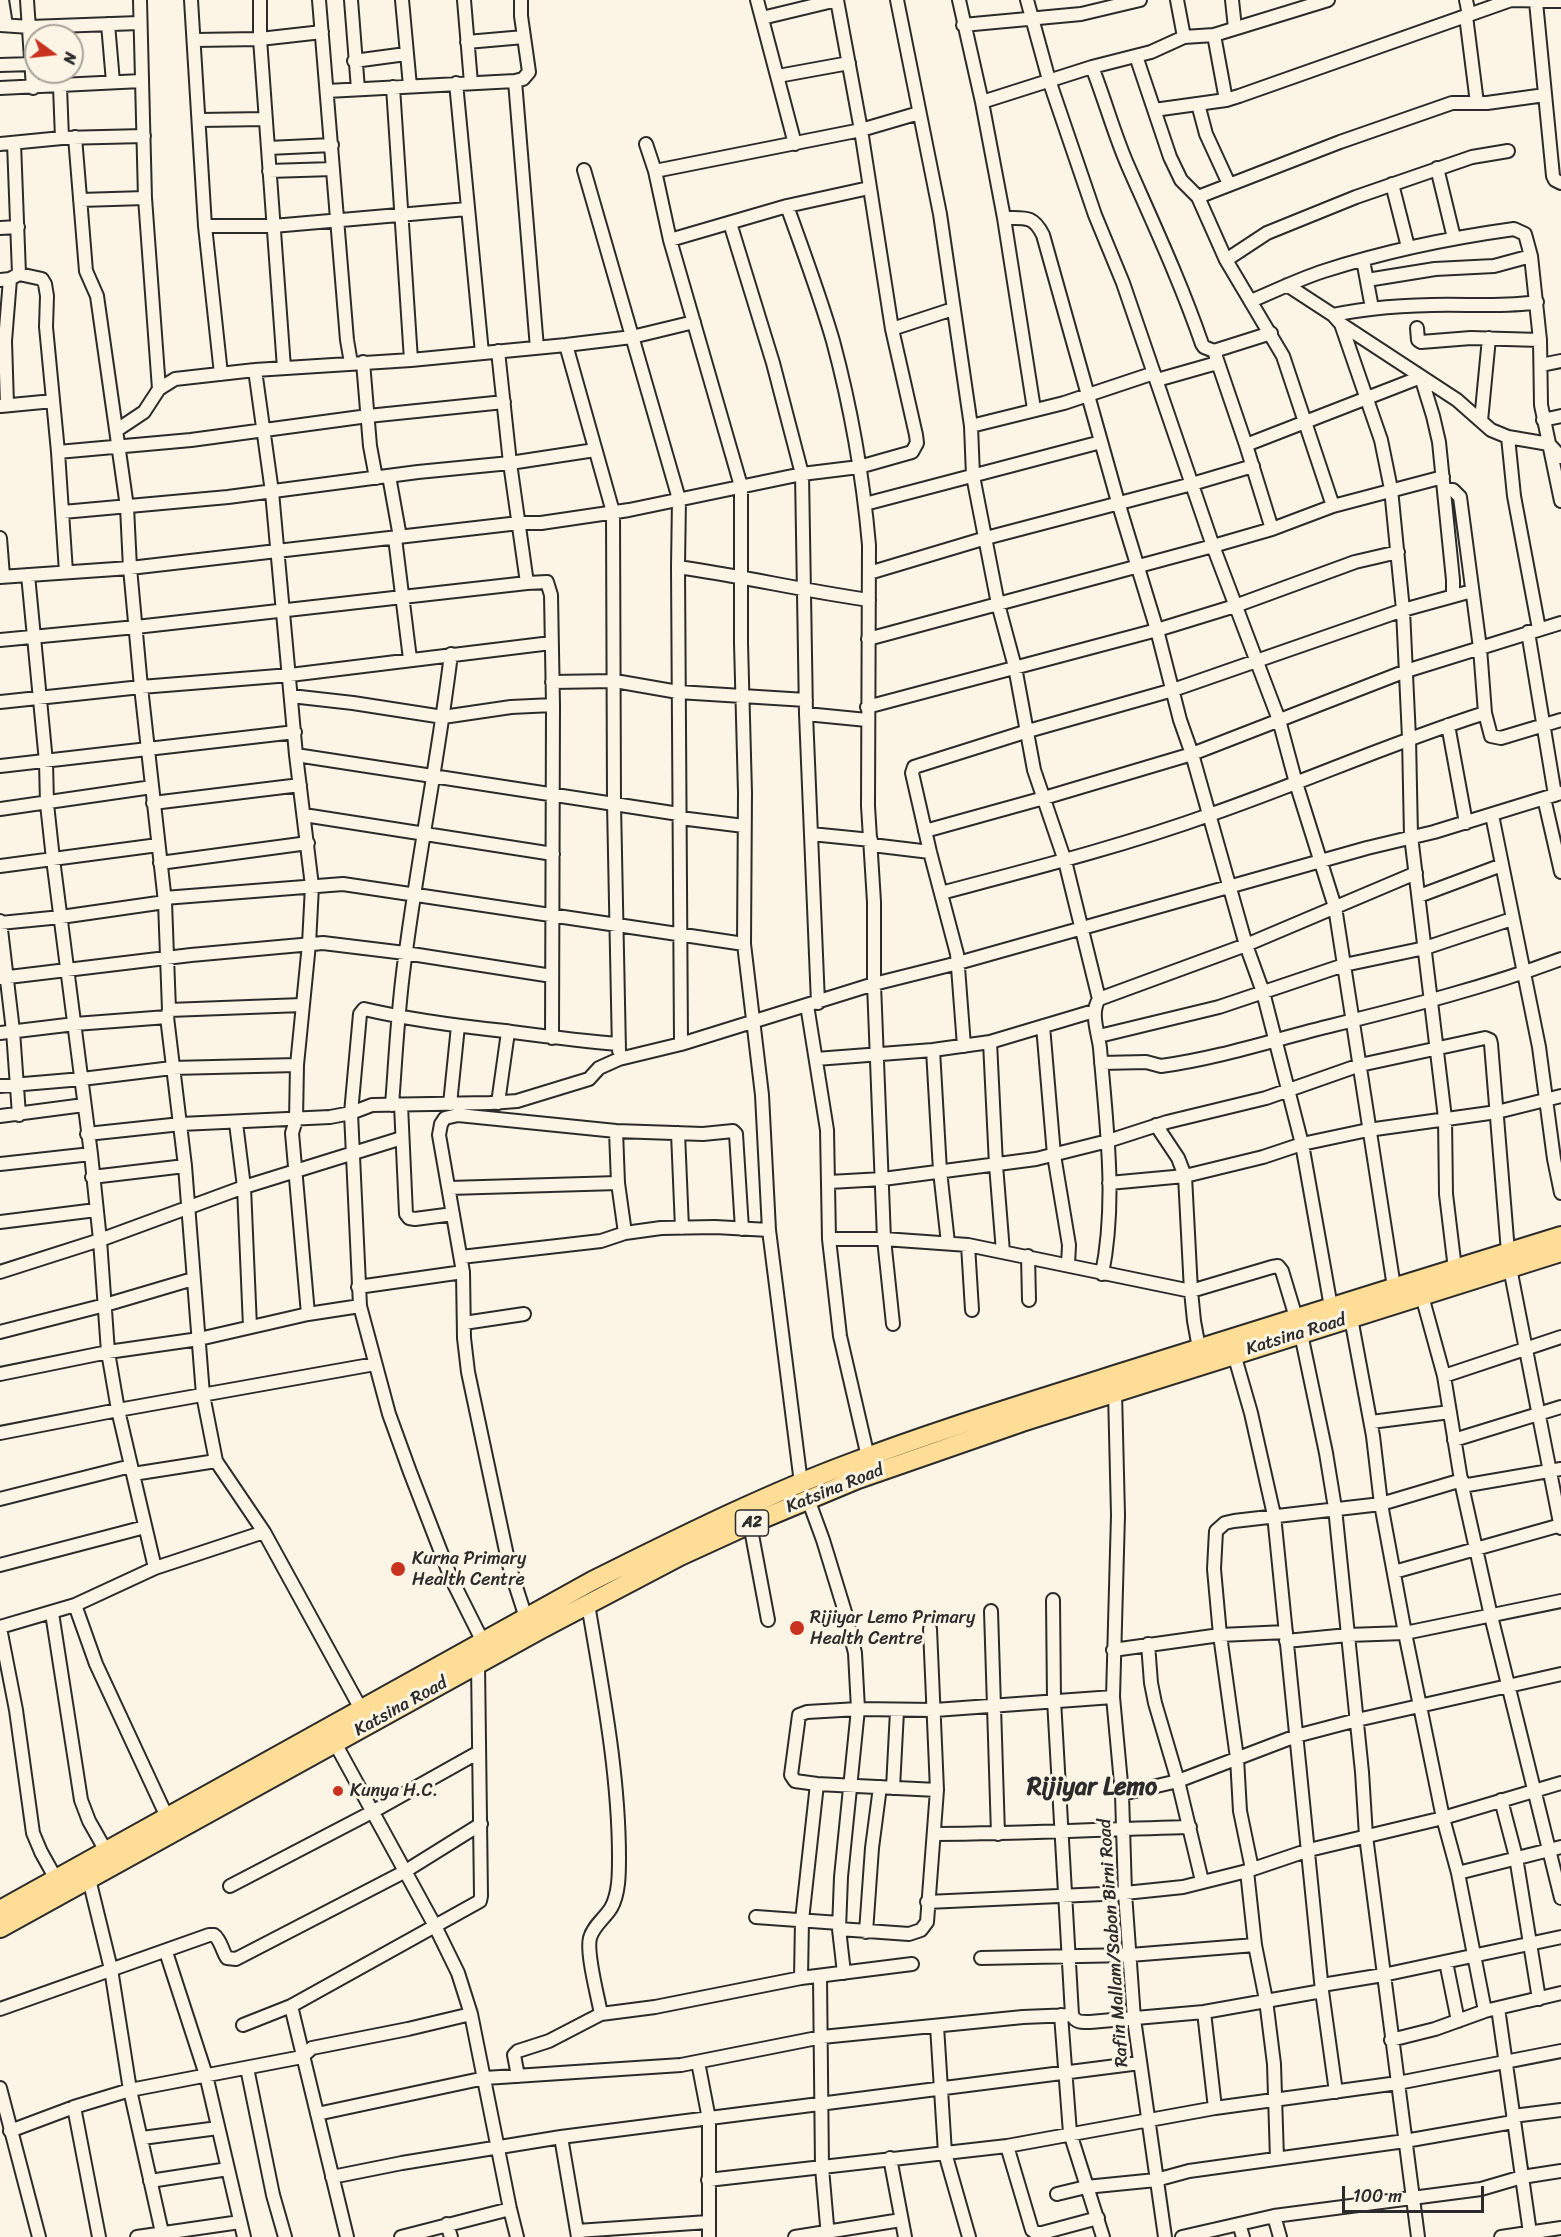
<!DOCTYPE html>
<html>
<head>
<meta charset="utf-8">
<style>
  body { margin:0 }
  #map { position:relative; width:1561px; height:2237px; overflow:hidden; background:#fcf5e5; font-family:Sriracha,sans-serif }
  canvas { display:block }
  .north { position:absolute; left:24px; top:24px; width:60px; height:60px; box-sizing:border-box; background:#fcf5e5; border:2px solid #a8a49b; border-radius:50%; rotate:105deg; font-size:16px; font-weight:700; line-height:24px; text-align:center; color:#2b2b2b }
  .north::after { content:''; display:block; margin:auto; width:21px; height:27px; background:#c8321e; clip-path:polygon(50% 0,100% 100%,50% 72%,0 100%) }
  .scale { position:absolute; left:1342px; top:2186px; width:142px; height:27px; box-sizing:border-box; border:3px solid #2b2b2b; border-top:0; padding-left:8px; font-size:18px; line-height:21px; white-space:nowrap; color:#2b2b2b; -webkit-text-stroke:4px #fcf5e5; paint-order:stroke }
</style>
</head>
<body>
<div id="map">
<canvas width="1561" height="2237"></canvas>
<div class="north">N</div>
<div class="scale">100 m</div>
</div>
<script>
const c = document.querySelector('canvas').getContext('2d');
c.lineJoin = 'round';
function trace(path, color, width, dash) {
  c.strokeStyle = color;
  c.lineWidth = width;
  c.lineCap = dash ? 'butt' : 'round';
  c.setLineDash(dash || []);
  c.stroke(path);
}
function write(font, color, halo, rows, align = 'center') {
  c.font = font + ' Sriracha,sans-serif';
  c.lineWidth = 6;
  c.setLineDash([]);
  c.textBaseline = 'middle';
  c.strokeStyle = halo;
  c.fillStyle = color;
  for (const [text, x, y, turn = 0] of rows) {
    c.save();
    c.translate(x, y);
    c.rotate((+turn || 0) * Math.PI / 180);
    c.textAlign = isNaN(turn) ? turn : align;
    if (halo) c.strokeText(text, 0, 0);
    c.fillText(text, 0, 0);
    c.restore();
  }
}
const minor = new Path2D(`
  M 2,0 L 6,25
  M 27,0 L 33,88
  M 140,0 L 145,198 L 159,389
  M 191,0 L 205,226 L 221,374
  M 260,0 L 260,39 L 284,368
  M 319,0 L 347,340 L 351,363
  M 351,0 L 358,89
  M 402,0 L 410,86
  M 464,0 L 471,83
  M 757,0 L 795,144
  M 897,0 L 940,214 L 971,426 L 973,476 L 998,604 L 1015,667 L 1034,770 L 1065,861 L 1099,999
  M 959,0 L 982,102 L 1004,218 L 1034,409
  M 1027,0 L 1049,80 L 1095,215 L 1123,283 L 1213,546 L 1279,720 L 1296,783 L 1335,907 L 1394,1287
  M 1177,0 L 1184,37
  M 1232,0 L 1235,28
  M 1466,0 L 1469,15
  M 1536,2 L 1553,176 L 1555,180 L 1561,183
  M 1466,16 L 1477,103
  M 762,18 L 837,0
  M 108,24 L 113,82
  M 0,25 L 30,27 L 139,23
  M 963,25 L 1081,14 L 1140,0
  M 1214,35 L 1226,100
  M 194,40 L 260,39 L 322,32
  M 467,42 L 524,37
  M 1136,56 L 1170,157 L 1181,180 L 1198,197 L 1226,260 L 1283,356 L 1333,506
  M 354,61 L 406,54
  M 0,65 L 32,64
  M 1092,67 C 1105,100 1114,134 1128,166 C 1154,225 1181,283 1202,344 L 1204,347 L 1214,351 L 1271,333
  M 778,76 L 849,63
  M 515,81 L 537,348
  M 456,83 L 482,353
  M 60,87 L 62,138
  M 393,87 L 411,360
  M 0,88 L 141,81
  M 327,91 L 515,81 L 523,79 L 529,72 L 521,16 L 521,0
  M 982,102 L 1092,67 L 1151,52 L 1184,37 L 1214,35 L 1328,0
  M 1198,104 L 1206,134 L 1229,184
  M 1154,110 L 1226,100 L 1239,96 L 1511,0 L 1561,1
  M 200,120 L 266,119
  M 75,137 L 86,271 L 97,296 L 127,507 L 130,568 L 141,687 L 165,902 L 169,1010 L 167,1017 L 185,1166 L 203,1395 L 216,1461 L 264,1532 L 361,1709
  M 14,143 L 19,274
  M 0,144 L 62,138 L 144,136
  M 646,144 L 655,171 L 670,240 L 741,486 L 741,643 L 745,793 L 744,944 L 762,1095 L 769,1230 L 801,1483
  M 268,148 L 332,145
  M 1437,168 L 1454,238
  M 584,170 L 679,499 L 678,567 L 681,1044
  M 269,171 L 333,169
  M 655,171 L 861,130 L 919,113
  M 1392,184 L 1408,247
  M 1198,197 L 1340,142 L 1452,103 L 1487,103 L 1545,95
  M 80,200 L 145,198
  M 787,206 C 803,251 820,296 833,341 C 851,408 863,477 869,545 L 868,806 L 874,902 L 874,984 L 884,1239 L 893,1324
  M 1004,218 C 1025,218 1033,215 1043,235 L 1118,502 L 1157,630 L 1180,720 L 1192,754 L 1246,945 L 1263,992 L 1302,1144 L 1331,1307
  M 730,223 L 773,363 L 802,474 L 806,714 L 818,1003
  M 205,226 L 273,226 L 467,209
  M 0,228 L 18,227
  M 670,240 L 787,206 L 869,188
  M 1226,260 L 1267,233 L 1356,197 L 1472,157 L 1508,151
  M 1363,260 L 1372,308
  M 0,280 L 10,279 L 19,274 L 42,279 L 45,284 L 47,296 L 46,327 L 58,452 L 66,572
  M 1367,280 L 1435,269 L 1494,266 L 1531,256
  M 1287,285 L 1333,315 L 1341,324 L 1457,400 L 1491,430 L 1508,437 L 1549,444 L 1561,457
  M 1251,301 C 1275,291 1299,279 1324,271 C 1386,251 1449,238 1514,229 L 1525,234 L 1531,256 L 1540,340 L 1541,405 L 1561,501
  M 1333,315 C 1377,306 1422,304 1467,305 C 1491,305 1513,306 1537,302
  M 1341,324 L 1381,440 L 1391,489 L 1403,610 L 1409,738 L 1411,836 L 1445,1118 L 1446,1194 L 1455,1269
  M 1417,328 L 1418,340 L 1421,342 L 1471,338 L 1540,340
  M 892,329 L 953,309
  M 566,345 L 613,512 L 614,804 L 619,1051
  M 498,351 L 510,463 L 527,583
  M 1214,351 L 1246,445 L 1272,529
  M 363,362 L 370,446 L 376,478
  M 1541,365 L 1561,361
  M 255,370 L 272,492 L 296,755 L 312,886 L 309,944 L 297,1065 L 296,1120 L 292,1133 L 308,1314
  M 1157,380 L 1217,363
  M 7,405 L 5,341 L 10,279
  M 1,406 L 53,401
  M 1543,420 L 1561,416
  M 1481,421 L 1489,338
  M 971,426 L 1064,403 L 1154,373
  M 117,430 L 144,412 L 159,389 L 175,379 L 255,370 L 411,360 L 566,345 L 632,337 L 694,322
  M 1508,437 L 1514,496 L 1539,629
  M 1246,445 L 1421,377 L 1433,416 L 1439,442 L 1453,580 L 1453,595
  M 58,452 L 191,440 L 368,416 L 504,402
  M 389,476 L 400,537
  M 1444,490 L 1453,490 L 1460,497 L 1480,648 L 1485,713 L 1491,736 L 1501,738 L 1561,720
  M 865,504 L 1101,442
  M 63,512 L 228,497 L 418,472 L 510,463 L 595,450
  M 0,538 L 3,576
  M 395,538 L 410,659
  M 678,567 C 742,576 805,591 869,600
  M 869,573 L 986,538 L 1192,484 L 1253,466
  M 28,575 L 46,762 L 47,804 L 53,859 L 91,1154 L 100,1240 L 108,1352 L 118,1410 L 155,1568
  M 0,577 L 130,568 L 519,523 L 541,523 L 629,510 L 802,474 L 859,467 L 912,452 L 917,443 L 916,435 L 892,329 L 861,130 L 837,0
  M 1528,632 L 1555,795
  M 868,639 L 1213,546 L 1272,529 L 1333,506 L 1443,477
  M 0,640 L 136,627 L 527,583 L 547,582 L 551,595 L 553,705 L 552,1038
  M 552,682 L 615,681 L 678,692 L 806,700
  M 291,696 L 353,703 L 443,717 L 511,707 L 553,705
  M 0,702 L 141,687 L 290,675 L 551,643
  M 867,707 L 1157,630 L 1235,606 L 1355,562 L 1398,552
  M 806,714 L 867,720
  M 1448,725 L 1466,823
  M 296,755 L 679,814
  M 0,766 L 295,732
  M 1544,798 L 1561,872
  M 153,803 L 300,785
  M 0,809 L 152,787
  M 304,815 L 553,854
  M 1492,815 L 1539,1047 L 1554,1159 L 1561,1193
  M 680,818 L 744,826
  M 925,831 L 1044,798 L 1192,754 L 1406,671 L 1561,623
  M 811,834 L 871,840
  M 872,845 L 930,852
  M 160,863 L 308,843
  M 0,866 L 158,845
  M 941,893 C 1032,869 1123,846 1212,814 C 1304,782 1393,742 1485,713
  M 1419,896 L 1502,865
  M 164,898 L 343,884 L 744,944
  M 0,921 L 13,1031 L 19,1115
  M 0,923 L 61,917 L 165,902
  M 0,978 L 191,955 L 323,943 L 405,953 L 552,976
  M 807,1005 L 827,1130 L 829,1239 L 840,1336 L 868,1457
  M 169,1010 L 302,1005
  M 1043,1026 L 1054,1155 L 1069,1245 L 1068,1265
  M 0,1033 L 75,1024 L 167,1017
  M 1099,1036 L 1219,1007 L 1344,965 L 1425,948 L 1512,919
  M 990,1042 L 996,1165 L 1003,1252
  M 964,1046 L 957,954 L 930,852 L 912,773 L 914,767 L 1028,731 L 1173,690 L 1403,610 L 1472,591
  M 933,1050 L 940,1171 L 948,1243
  M 816,1059 L 933,1050 L 990,1042 L 1094,1011
  M 1101,1063 L 1146,1062 L 1161,1066 C 1220,1058 1276,1039 1334,1025 C 1411,1006 1486,987 1561,959
  M 0,1086 L 82,1079 L 172,1068 L 297,1065
  M 498,1103 L 508,1032
  M 450,1104 L 458,1026
  M 392,1105 C 396,1054 398,1002 406,951 C 419,852 439,754 451,654
  M 401,1105 L 406,1214 L 409,1218 L 415,1219 L 453,1214
  M 0,1116 L 84,1105
  M 236,1123 L 244,1187 L 250,1327
  M 1156,1125 L 1178,1158 L 1185,1176 L 1191,1291 L 1194,1321 L 1199,1348
  M 616,1131 L 618,1183 L 625,1233
  M 678,1133 L 682,1228
  M 87,1134 L 181,1124 L 330,1117 L 351,1113 L 372,1105 L 490,1103 L 517,1101 L 589,1079 L 599,1068 L 619,1059 L 681,1044 L 874,984 L 958,963 L 1367,848 L 1434,832 L 1561,793
  M 0,1164 L 91,1154
  M 92,1177 L 185,1166
  M 829,1182 L 883,1179 L 1036,1159 L 1108,1141 L 1167,1122 L 1266,1098 L 1360,1065 L 1485,1038 L 1490,1040 L 1491,1044 L 1508,1252
  M 1109,1183 L 1185,1176 L 1263,1157 L 1302,1144 L 1368,1130 L 1497,1112 L 1561,1096
  M 449,1188 L 618,1183
  M 0,1222 L 96,1210
  M 829,1239 L 884,1239 L 968,1245 L 1191,1291 L 1272,1267 L 1278,1266 L 1282,1271 L 1301,1334 L 1326,1453 L 1335,1508 L 1362,1772 L 1366,1836 L 1418,2237
  M 968,1245 L 972,1310
  M 1028,1256 L 1029,1300
  M 461,1257 L 601,1241 L 625,1233 L 661,1228 L 715,1227 L 769,1230
  M 1510,1268 L 1561,1528
  M 0,1272 L 100,1240 L 244,1187 L 402,1138
  M 1102,1274 C 1117,1200 1106,1122 1100,1048 C 1098,1032 1090,1013 1099,999 L 1246,945 L 1416,873
  M 358,1287 L 463,1272
  M 1422,1296 L 1444,1376 L 1462,1486 L 1491,1616 L 1561,1898
  M 1351,1318 L 1373,1436 L 1381,1504 L 1405,1633 L 1443,1818 L 1458,1873 L 1485,2011
  M 464,1323 L 524,1314
  M 0,1332 L 105,1305 L 193,1279
  M 1234,1354 L 1251,1413 L 1274,1515 L 1322,1991 L 1336,2092
  M 0,1374 L 108,1352 L 199,1339 L 308,1314 L 360,1306
  M 1444,1376 L 1561,1337
  M 1115,1392 L 1118,1515 L 1113,1697 L 1122,1794 L 1125,1893 L 1134,2019 L 1165,2237
  M 1371,1422 L 1450,1412
  M 0,1433 L 118,1410 L 375,1364
  M 1454,1440 L 1561,1407
  M 133,1474 L 216,1461
  M 1462,1486 L 1561,1469
  M 0,1499 L 131,1466
  M 808,1499 L 823,1540 L 845,1612 L 855,1653 L 858,1709 L 841,1877 L 839,1929 L 844,1973
  M 750,1524 L 768,1620
  M 0,1565 L 145,1527
  M 1394,1572 L 1561,1525
  M 1053,1600 L 1054,1700 L 1072,2015 C 1076,2023 1082,2022 1090,2022 L 1204,2012 L 1322,1991
  M 588,1604 C 602,1688 619,1773 619,1858 C 619,1874 619,1894 611,1908 C 605,1918 593,1926 590,1938 C 586,1953 598,1997 601,2014
  M 75,1605 L 96,1664 L 167,1817
  M 991,1611 L 998,1834
  M 52,1613 L 81,1800 L 89,1821 L 106,1851
  M 526,1618 L 509,1565 L 468,1372 L 464,1338 L 463,1272 L 439,1135 L 441,1124 L 445,1118 L 458,1115 L 616,1131 L 703,1134 L 733,1131 L 736,1134 L 742,1229
  M 0,1627 L 75,1605 L 155,1568 L 264,1532
  M 0,1628 L 16,1710 L 33,1833 L 41,1852 L 56,1879
  M 1286,1641 L 1348,1635 L 1405,1633 L 1561,1601
  M 483,1642 L 451,1578 L 410,1472 L 389,1414 L 360,1306 L 351,1113 L 360,1014 L 364,1009 C 411,1020 457,1026 505,1031 C 543,1036 580,1041 619,1044
  M 1148,1644 L 1151,1683 L 1155,1703 L 1178,1781 L 1202,1881
  M 1113,1650 L 1220,1635 L 1286,1632
  M 335,1743 L 435,1926 L 458,1973 L 471,2014 L 510,2209 L 517,2237
  M 893,1788 L 897,1711
  M 937,1790 L 817,1784 L 795,1781 L 791,1775 L 799,1715 L 807,1712 L 858,1709 L 935,1710 L 1113,1697
  M 1122,1794 L 1178,1781 L 1296,1736 L 1357,1720 L 1561,1674
  M 1501,1800 L 1516,1857 L 1539,1999
  M 934,1834 C 1019,1834 1105,1829 1190,1827
  M 1252,1869 L 1240,1811 L 1237,1758 L 1220,1635 L 1214,1569 L 1216,1531 L 1225,1523 L 1234,1521 L 1381,1504 L 1462,1480
  M 1247,1871 L 1255,1945 L 1266,2000 L 1274,2064 L 1277,2159
  M 1458,1873 L 1561,1847
  M 89,1879 L 111,1969 L 130,2090 L 163,2237
  M 230,1886 L 372,1812 L 479,1752
  M 927,1902 L 1125,1893 L 1183,1887 L 1247,1871 L 1309,1850 L 1443,1818 L 1561,1783
  M 756,1917 L 839,1923
  M 839,1929 L 909,1934 L 921,1930 L 927,1922 L 937,1790 L 930,1629
  M 866,1932 L 872,1848 L 880,1787
  M 166,1952 L 206,2075 L 244,2237
  M 981,1958 L 1130,1955 L 1255,1945
  M 1446,1962 L 1458,2021
  M 820,1977 L 822,2168 L 828,2237
  M 801,1978 L 802,1920 L 817,1784
  M 1322,1985 L 1383,1975 L 1561,1937
  M 291,2006 L 347,2237
  M 1498,2008 L 1530,2233
  M 0,2009 L 209,1935 L 214,1935 C 221,1940 222,1951 227,1958 L 236,1959 L 404,1872 L 481,1824
  M 1204,2012 L 1215,2108
  M 1061,2015 L 1070,2133 L 1103,2237
  M 243,2025 L 291,2006 L 480,1901 L 481,1896 L 478,1664
  M 937,2026 L 945,2153 L 969,2237
  M 1391,2040 L 1435,2029 L 1485,2011 L 1561,1993
  M 698,2062 L 709,2119 L 709,2237
  M 247,2068 L 273,2195 L 285,2237
  M 518,2076 L 514,2055 L 518,2051 L 549,2041 L 601,2014 L 655,2007 L 801,1978 L 912,1964
  M 0,2088 L 39,2237
  M 74,2107 L 99,2237
  M 317,2114 L 485,2078 L 681,2065 L 822,2037 L 1023,2017 L 1072,2015
  M 1513,2116 L 1561,2110
  M 10,2131 L 74,2107 L 130,2090 L 302,2057 L 312,2048 L 408,2029 L 471,2014
  M 561,2137 L 578,2237
  M 142,2138 L 218,2128
  M 1007,2146 L 1032,2230 L 1036,2233 L 1042,2233 L 1098,2218
  M 890,2158 L 905,2237
  M 332,2177 L 402,2163 L 561,2137 L 1140,2063
  M 708,2180 L 1007,2146 L 1215,2108 L 1398,2083 L 1561,2051
  M 150,2181 L 228,2169
  M 1057,2194 L 1086,2187 L 1156,2180 L 1189,2171 L 1405,2141 L 1513,2122
  M 1274,2216 L 1280,2237
  M 447,2224 L 451,2237
  M 1239,2224 L 1243,2237
  M 577,2231 L 708,2222
  M 137,2237 L 240,2222
  M 401,2237 L 510,2209
  M 795,2237 L 901,2220
  M 1182,2237 L 1274,2216 L 1481,2189 L 1522,2177 L 1561,2171
  M 1501,2237 L 1561,2228`);
const highway = new Path2D(`
  M 0,1910 L 592,1581 C 677,1539 762,1496 851,1463 C 940,1429 1031,1402 1121,1373 C 1268,1327 1414,1281 1561,1236
  M 0,1928 L 541,1629 L 680,1556 L 750,1524 L 858,1479 L 1022,1422 L 1561,1252`);
trace(minor, '#2b2b2b', 16);
trace(highway, '#2b2b2b', 22);
trace(minor, '#fcf5e5', 12);
trace(highway, '#fedd96', 18);
for (const [x, y, r, color] of [
  [398,1569,8,"#c8321e"],
  [797,1628,8,"#c8321e"],
  [338,1791,6,"#c8321e"]
]) {
  const dot = new Path2D();
  dot.arc(x, y, r, 0, 2 * Math.PI);
  c.fillStyle = color;
  c.fill(dot);
  trace(dot, '#fcf5e5', 2);
}
for (const [x, y, w] of [
  [752,1523,33]
]) {
  const box = new Path2D();
  box.roundRect(x - w / 2, y - 13, w, 26, 4.5);
  c.fillStyle = '#fcf5e5';
  c.fill(box);
  trace(box, '#2b2b2b', 1.5);
}
write('bold 16px', '#2b2b2b', null, [
  ["A2",752,1523]
]);
write('18px', '#2b2b2b', '#fcf5e5', [
  ["Katsina Road",1296,1335,-17],
  ["Katsina Road",835,1489,-22],
  ["Katsina Road",401,1707,-29],
  ["Rafin Mallam/Sabon Birni Road",1114,1943,-94]
]);
write('18px', '#2b2b2b', '#fcf5e5', [
  ["Kurna Primary",412,1559],
  ["Health Centre",412,1580],
  ["Rijiyar Lemo Primary",810,1618],
  ["Health Centre",810,1639],
  ["Kunya H.C.",350,1791]
], 'left');
write('bold 24px', '#2b2b2b', '#fcf5e5', [
  ["Rijiyar Lemo",1092,1788]
]);
</script>
</body>
</html>
